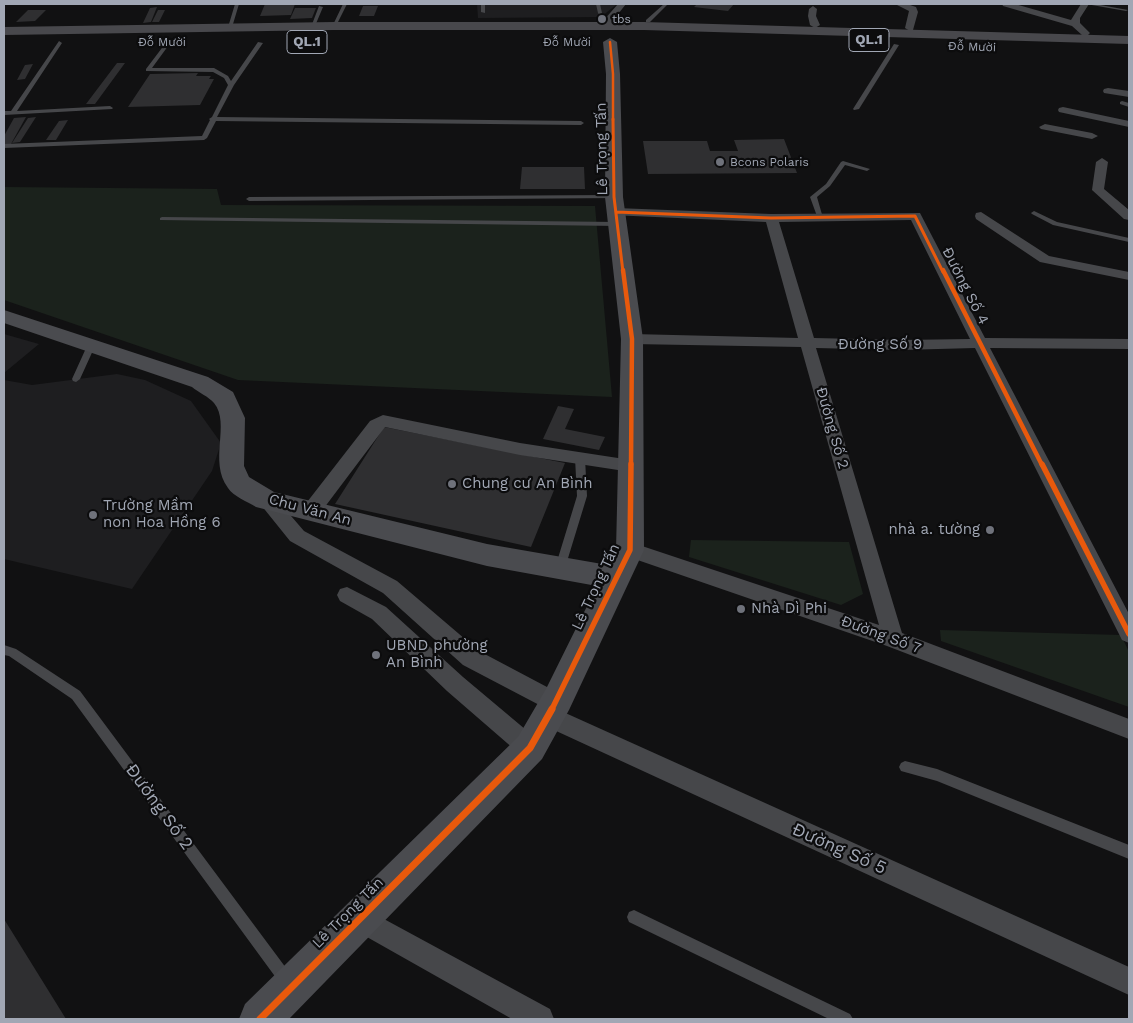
<!DOCTYPE html>
<html>
<head>
<meta charset="utf-8">
<style>
  body { margin:0 }
  #map { position:relative; width:1133px; height:1023px; overflow:hidden; background:#111112; font-family:"Work Sans",sans-serif }
  canvas { display:block }
  .frame { position:absolute; inset:0; border:5px solid #a1a7b4; pointer-events:none }
</style>
</head>
<body>
<div id="map">
<canvas width="1133" height="1023"></canvas>
<div class="frame"></div>
</div>
<script>
const c = document.querySelector('canvas').getContext('2d');
c.lineJoin = 'round';
function paint(path, color) {
  c.fillStyle = color;
  c.fill(path, 'evenodd');
}
function trace(path, color, width, dash) {
  c.strokeStyle = color;
  c.lineWidth = width;
  c.lineCap = dash ? 'butt' : 'round';
  c.setLineDash(dash || []);
  c.stroke(path);
}
function write(font, color, halo, rows, align = 'center') {
  c.font = font + ' "Work Sans",sans-serif';
  c.lineWidth = 4.5;
  c.setLineDash([]);
  c.textBaseline = 'middle';
  c.strokeStyle = halo;
  c.fillStyle = color;
  for (const [text, x, y, turn = 0] of rows) {
    c.save();
    c.translate(x, y);
    c.rotate((+turn || 0) * Math.PI / 180);
    c.textAlign = isNaN(turn) ? turn : align;
    if (halo) c.strokeText(text, 0, 0);
    c.fillText(text, 0, 0);
    c.restore();
  }
}
paint(new Path2D(`
  M 477,4 L 617,4 L 601,17 L 478,18 Z
  M 4,334 L 39,344 L 4,373 Z
  M 117,374 L 145,380 L 191,401 L 221,443 L 212,471 L 132,589 L 4,559 L 4,380 L 32,385 Z`), '#1e1e20');
paint(new Path2D(`
  M 4,187 L 217,189 L 221,205 L 595,206 L 612,397 L 238,380 L 4,300 Z
  M 691,540 L 849,542 L 863,594 L 841,605 L 689,557 Z
  M 940,630 L 1121,635 L 1129,652 L 1129,707 L 941,641 Z`), '#1b221c');
paint(new Path2D(`
  M 265,4 L 295,4 L 291,15 L 260,16 Z
  M 697,4 L 734,4 L 728,11 L 694,7 Z
  M 363,6 L 378,6 L 374,16 L 359,16 Z
  M 157,7 L 151,22 L 143,23 L 150,8 Z
  M 295,8 L 316,8 L 312,18 L 290,19 Z
  M 28,10 L 46,10 L 35,21 L 16,22 Z
  M 158,10 L 165,10 L 159,22 L 152,22 Z
  M 117,63 L 125,63 L 95,104 L 86,104 Z
  M 33,64 L 25,79 L 17,80 L 25,65 Z
  M 198,73 L 196,76 L 211,76 L 209,79 L 214,79 L 200,105 L 128,107 L 150,74 Z
  M 26,117 L 11,144 L 4,144 L 4,136 L 14,118 Z
  M 36,117 L 20,142 L 12,143 L 28,118 Z
  M 68,120 L 56,140 L 46,140 L 59,121 Z
  M 784,139 L 797,173 L 648,174 L 643,141 L 707,141 L 710,151 L 738,151 L 734,140 Z
  M 522,167 L 584,167 L 585,189 L 520,189 Z
  M 558,406 L 574,409 L 565,429 L 605,437 L 599,450 L 543,439 Z
  M 384,427 L 565,463 L 531,547 L 335,504 Z
  M 4,919 L 66,1019 L 4,1019 Z`), '#2f2f31');
paint(new Path2D(`
  M 235,4 L 239,4 L 233,24 L 231,25 L 229,24 Z
  M 343,4 L 347,4 L 336,26 L 332,27 Z
  M 481,4 L 485,4 L 485,13 L 481,12 Z
  M 596,4 L 600,4 L 602,13 L 610,20 L 610,22 L 606,22 L 598,13 Z
  M 664,4 L 668,4 L 650,22 L 646,22 L 646,20 Z
  M 1086,4 L 1095,4 L 1128,10 L 1126,11 Z
  M 319,6 L 323,7 L 315,26 L 311,27 Z
  M 168,40 L 171,42 L 152,68 L 214,68 L 228,76 L 231,81 L 258,42 L 263,43 L 234,85 L 217,117 L 581,121 L 584,123 L 581,125 L 216,121 L 207,138 L 204,140 L 4,148 L 4,144 L 202,136 L 210,120 L 209,119 L 212,117 L 228,85 L 224,78 L 213,72 L 146,71 L 146,69 Z
  M 59,41 L 62,43 L 17,111 L 110,106 L 113,108 L 112,109 L 4,115 L 4,111 L 11,111 Z
  M 894,44 L 899,45 L 859,109 L 854,110 L 853,109 Z
  M 1122,101 L 1129,103 L 1129,107 L 1120,104 L 1120,102 Z
  M 843,161 L 870,169 L 867,171 L 845,165 L 830,186 L 817,197 L 823,218 L 818,219 L 810,197 L 826,184 L 841,162 Z
  M 614,195 L 617,197 L 616,198 L 249,201 L 246,199 L 249,197 Z
  M 1034,211 L 1057,222 L 1129,238 L 1129,242 L 1053,225 L 1032,214 L 1031,213 Z
  M 162,217 L 618,222 L 621,224 L 618,226 L 160,220 L 160,218 Z
  M 91,343 L 95,346 L 80,379 L 76,382 L 73,381 L 72,379 L 87,346 Z
  M 580,455 L 585,458 L 587,496 L 565,568 L 564,571 L 556,571 L 555,568 L 577,496 L 575,458 Z
  M 4,645 L 16,649 L 80,691 L 292,976 L 294,981 L 292,986 L 287,988 L 282,986 L 72,699 L 9,656 L 4,655 Z
  M 905,761 L 937,769 L 1129,845 L 1129,859 L 937,781 L 901,771 L 899,767 L 901,763 Z
  M 634,910 L 850,1014 L 853,1019 L 829,1019 L 629,922 L 627,917 L 629,912 Z`), '#46474a');
paint(new Path2D(`
  M 618,4 L 626,4 L 611,23 L 605,23 L 603,21 Z
  M 895,4 L 907,4 L 916,7 L 918,12 L 913,30 L 910,31 L 905,28 L 909,11 Z
  M 1002,4 L 1015,4 L 1071,20 L 1081,4 L 1089,4 L 1080,18 L 1080,23 L 1090,33 L 1088,35 L 1082,35 L 1072,26 L 1003,6 Z
  M 813,6 L 817,9 L 816,16 L 820,25 L 815,28 L 810,25 L 808,16 L 809,9 Z
  M 1108,88 L 1129,91 L 1129,97 L 1104,93 L 1103,91 L 1104,89 Z
  M 1063,107 L 1129,121 L 1129,127 L 1059,112 L 1058,110 L 1059,108 Z
  M 1045,124 L 1092,133 L 1098,136 L 1092,139 L 1041,129 L 1039,127 Z
  M 1102,158 L 1108,162 L 1104,189 L 1129,210 L 1129,220 L 1124,219 L 1092,190 L 1096,162 Z
  M 616,208 L 771,214 L 920,213 L 985,338 L 1129,339 L 1129,349 L 990,348 L 1129,614 L 1129,643 L 1122,640 L 975,348 L 901,350 L 816,348 L 902,633 L 1129,719 L 1129,739 L 887,646 L 623,555 L 620,550 L 623,545 L 630,542 L 879,625 L 801,347 L 632,344 L 627,342 L 624,339 L 627,336 L 632,334 L 798,338 L 766,222 L 611,215 L 610,212 ZM 911,220 L 970,339 L 901,340 L 814,338 L 779,222 Z
  M 981,212 L 1049,256 L 1129,272 L 1129,280 L 1040,262 L 976,219 L 975,216 L 976,213 Z
  M 383,415 L 520,443 L 631,460 L 637,462 L 640,466 L 637,470 L 631,472 L 520,455 L 385,427 L 318,516 L 311,518 L 304,516 L 302,511 L 304,506 L 370,421 Z
  M 266,493 L 273,495 L 304,531 L 397,581 L 479,651 L 564,696 L 567,703 L 564,710 L 561,711 L 1129,967 L 1129,995 L 541,724 L 538,717 L 541,710 L 545,708 L 463,665 L 383,593 L 290,541 L 257,500 L 259,495 Z
  M 347,587 L 386,607 L 463,677 L 538,740 L 542,748 L 538,756 L 530,759 L 522,756 L 447,691 L 372,619 L 340,601 L 337,595 L 340,589 Z
  M 360,906 L 550,1009 L 554,1019 L 512,1019 L 351,928 L 347,919 L 351,910 Z`), '#46474a');
paint(new Path2D(`
  M 610,38 L 617,42 L 620,74 L 623,197 L 643,339 L 644,550 L 569,710 L 542,759 L 289,1019 L 239,1019 L 245,1004 L 518,737 L 546,689 L 597,586 L 487,566 L 256,507 C 248,502 233,496 228,488 C 208,461 231,424 214,403 C 209,397 198,392 192,387 L 4,323 L 4,310 L 208,377 L 233,392 L 245,418 L 244,466 L 249,477 L 274,492 L 487,544 L 608,565 L 616,550 L 621,339 L 605,197 L 606,74 L 603,42 Z`), '#4a4b4f');
paint(new Path2D(`
  M 334,22 L 644,22 L 1129,36 L 1129,44 L 644,30 L 334,30 L 4,35 L 4,27 Z`), '#48484c');
trace(new Path2D(`
  M 610,42 L 613,74 L 613,120`), '#e8590c', 2.5);
trace(new Path2D(`
  M 613,119 L 614,197 L 623,272
  M 616,212 L 771,218 L 915,216 L 943,272`), '#e8590c', 3);
trace(new Path2D(`
  M 623,270 L 632,339 L 631,465
  M 943,270 L 1042,465`), '#e8590c', 4.5);
trace(new Path2D(`
  M 1042,464 L 1129,634
  M 551,711 L 630,550 L 631,464`), '#e8590c', 5.5);
trace(new Path2D(`
  M 260,1019 L 530,748 L 552,709`), '#e8590c', 7);
for (const [x, y, r, color] of [
  [602,19,5,"#6f727b"],
  [720,162,5,"#6f727b"],
  [452,484,5,"#6f727b"],
  [93,515,5,"#6f727b"],
  [990,530,5,"#6f727b"],
  [741,609,5,"#6f727b"],
  [376,655,5,"#6f727b"]
]) {
  const dot = new Path2D();
  dot.arc(x, y, r, 0, 2 * Math.PI);
  c.fillStyle = color;
  c.fill(dot);
  trace(dot, '#0c0c0d', 2);
}
write('12px', '#a1a7b4', '#0c0c0d', [
  ["tbs",612,19],
  ["Bcons Polaris",730,162]
], 'left');
write('12px', '#a1a7b4', '#0c0c0d', [
  ["Đỗ Mười",162,42],
  ["Đỗ Mười",567,42],
  ["Đỗ Mười",972,47,2]
]);
for (const [x, y, w] of [
  [869,40,40],
  [307,42,40]
]) {
  const box = new Path2D();
  box.roundRect(x - w / 2, y - 11.5, w, 23, 4);
  c.fillStyle = '#0c0c0d';
  c.fill(box);
  trace(box, '#a1a7b4', 1);
}
write('bold 14px', '#a1a7b4', null, [
  ["QL.1",869,40],
  ["QL.1",307,42]
]);
write('15px', '#a1a7b4', '#0c0c0d', [
  ["Lê Trọng Tấn",602,149,-91],
  ["Đường Số 4",965,286,63],
  ["Đường Số 9",880,345],
  ["Đường Số 2",832,428,74],
  ["Chu Văn An",310,510,15],
  ["Lê Trọng Tấn",596,587,-65],
  ["Đường Số 7",881,635,20],
  ["Lê Trọng Tấn",348,913,-45]
]);
write('15px', '#a1a7b4', '#0c0c0d', [
  ["Chung cư An Bình",462,484],
  ["Trường Mầm",103,506],
  ["non Hoa Hồng 6",103,523],
  ["nhà a. tường",980,530,"right"],
  ["Nhà Dì Phi",751,609],
  ["UBND phường",386,646],
  ["An Bình",386,663]
], 'left');
write('18px', '#a1a7b4', '#0c0c0d', [
  ["Đường Số 2",159,807,54],
  ["Đường Số 5",839,849,24]
]);
</script>
</body>
</html>
